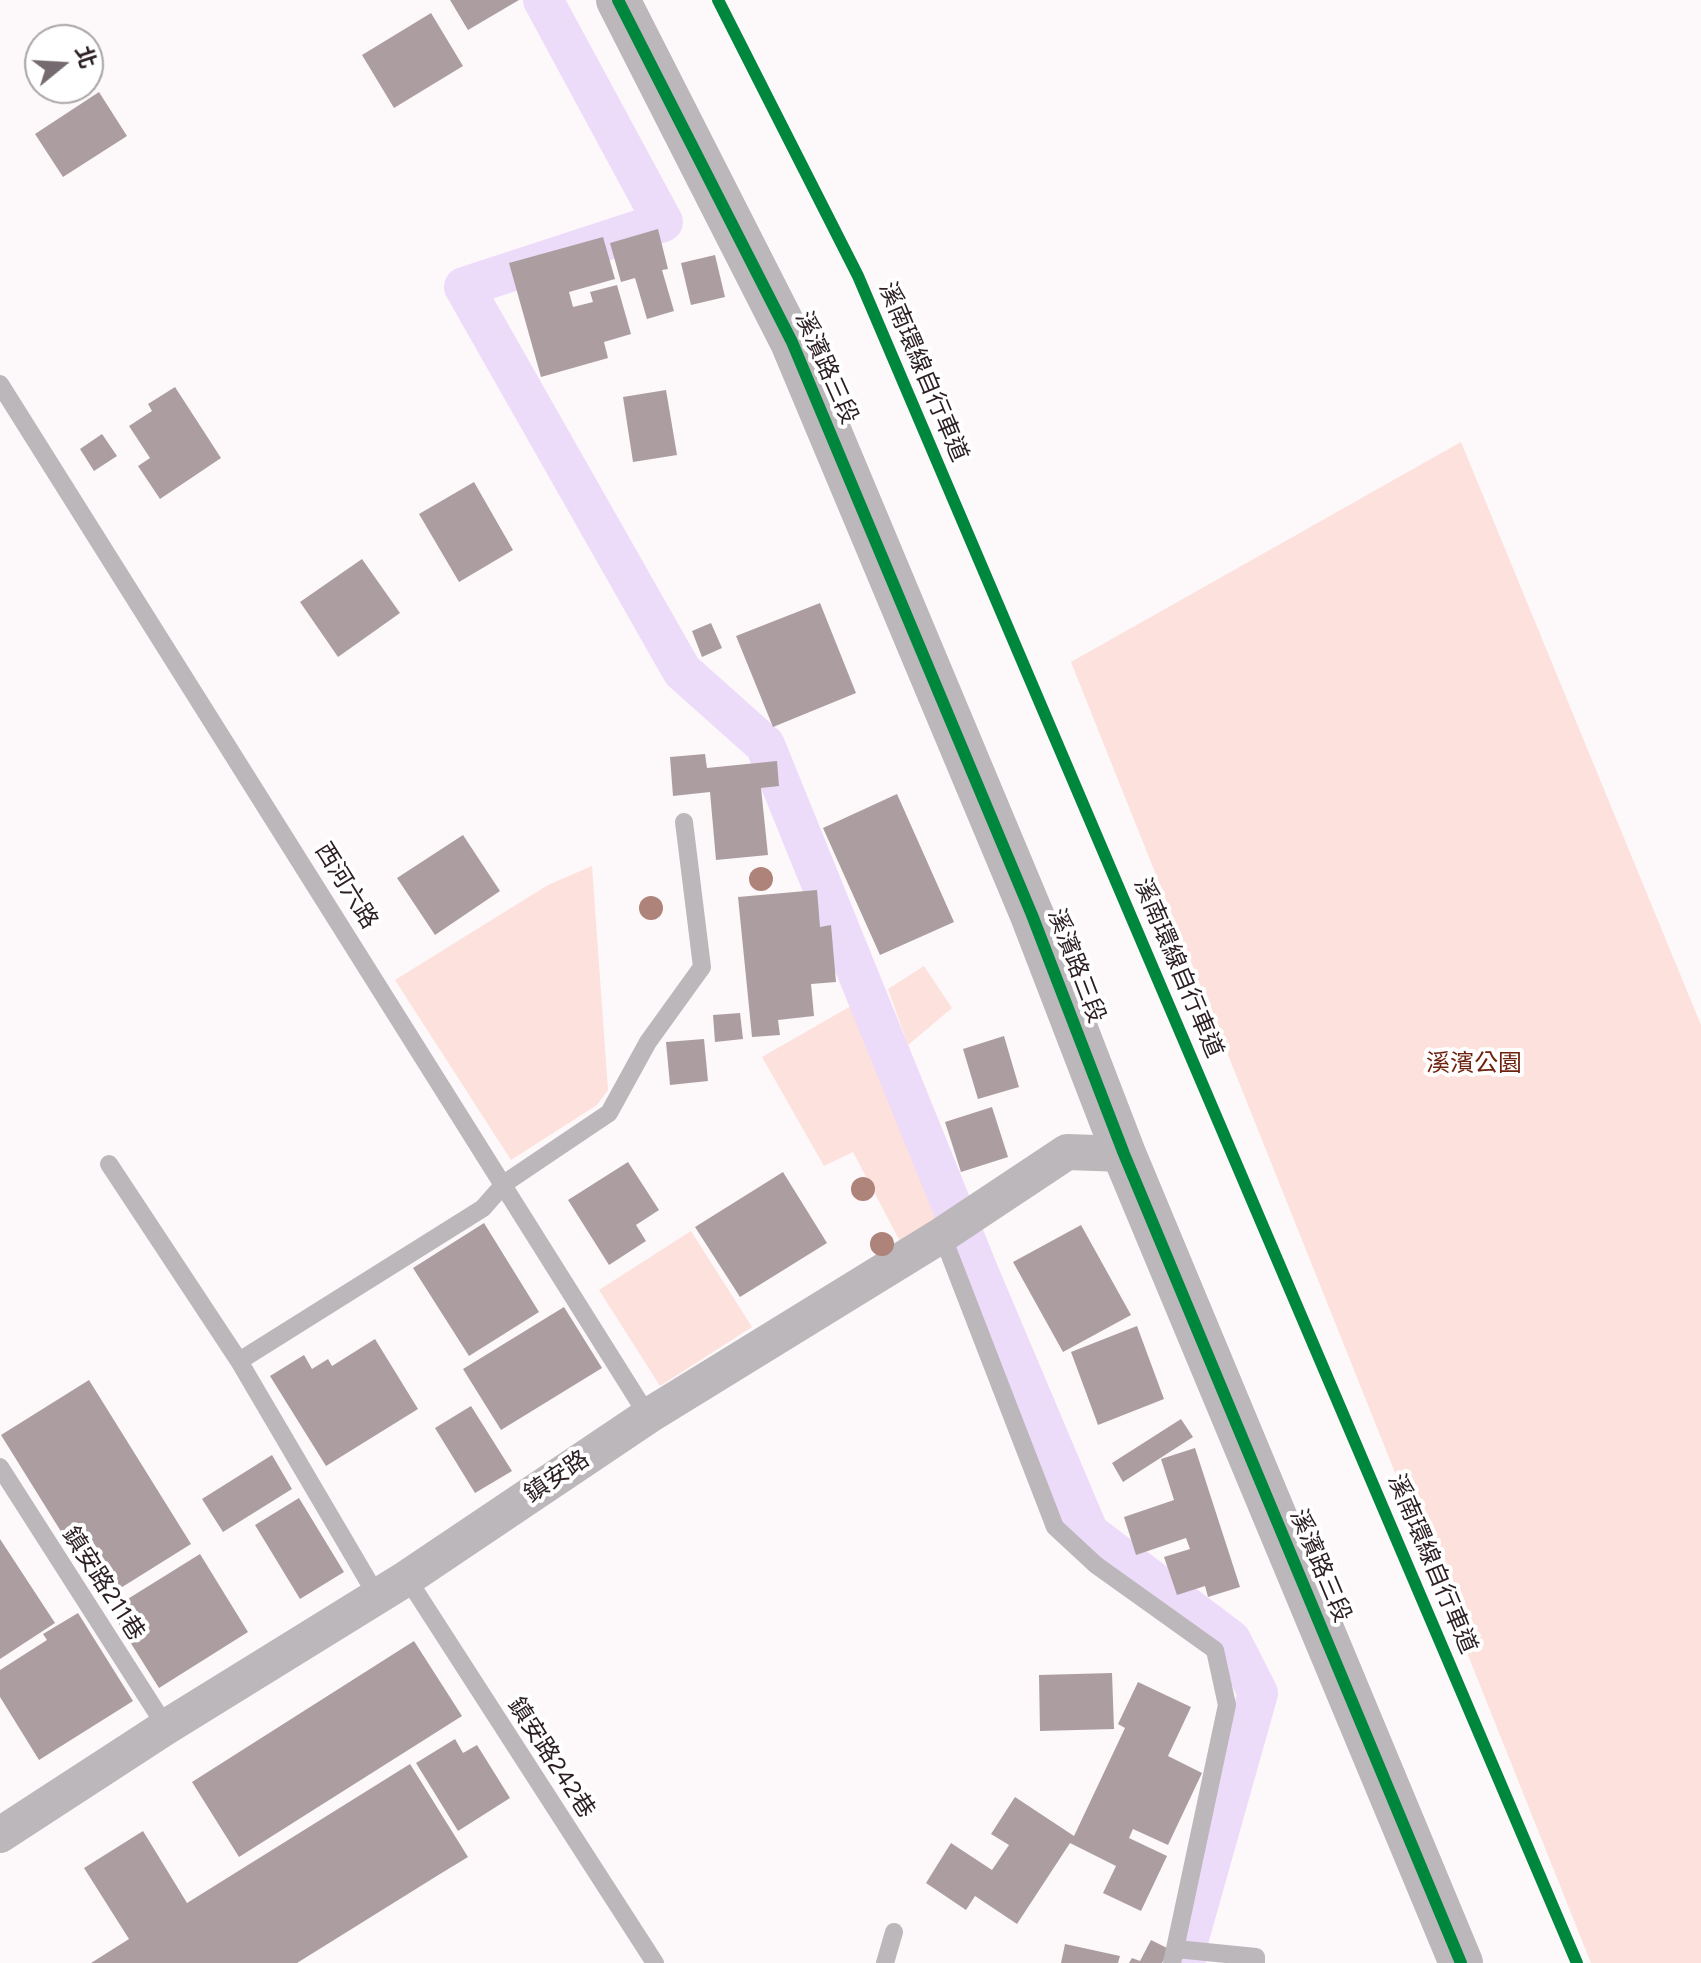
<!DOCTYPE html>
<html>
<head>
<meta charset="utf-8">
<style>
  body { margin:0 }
  #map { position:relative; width:1701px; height:1963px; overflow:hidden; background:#fdf8fa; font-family:Figtree,"Noto Sans TC",sans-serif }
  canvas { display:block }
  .north { position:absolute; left:24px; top:24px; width:80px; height:80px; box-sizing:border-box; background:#fff; border:2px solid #aaa5a7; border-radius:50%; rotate:72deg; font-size:22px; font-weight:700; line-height:32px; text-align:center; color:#2b1e24 }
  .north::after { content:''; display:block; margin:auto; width:28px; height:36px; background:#746a6f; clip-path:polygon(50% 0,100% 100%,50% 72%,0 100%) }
</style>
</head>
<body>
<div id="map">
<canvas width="1701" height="1963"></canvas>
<div class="north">北</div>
</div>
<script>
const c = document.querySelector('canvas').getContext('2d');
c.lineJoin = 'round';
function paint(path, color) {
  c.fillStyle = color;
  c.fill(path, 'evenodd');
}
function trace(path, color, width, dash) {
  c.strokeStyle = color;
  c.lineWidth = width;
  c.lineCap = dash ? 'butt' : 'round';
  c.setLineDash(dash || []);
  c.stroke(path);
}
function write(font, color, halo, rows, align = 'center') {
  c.font = font + ' Figtree,"Noto Sans TC",sans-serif';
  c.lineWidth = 8;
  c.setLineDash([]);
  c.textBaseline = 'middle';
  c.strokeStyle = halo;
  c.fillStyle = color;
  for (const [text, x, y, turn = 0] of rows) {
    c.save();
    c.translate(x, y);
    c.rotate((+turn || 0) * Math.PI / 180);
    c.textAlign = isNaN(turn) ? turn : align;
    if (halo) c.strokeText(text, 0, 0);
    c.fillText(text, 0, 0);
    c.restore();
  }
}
paint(new Path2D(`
  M 1461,442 L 1701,1025 L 1701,1963 L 1591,1963 L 1071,662 Z
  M 592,866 L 608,1090 L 597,1105 L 511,1160 L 395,980 L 548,885 Z
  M 924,966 L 952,1008 L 908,1045 L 888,989 Z
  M 858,1002 L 904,1100 L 948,1210 L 902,1245 L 853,1152 L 824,1166 L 762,1057 Z
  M 691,1231 L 752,1327 L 660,1386 L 599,1290 Z`), '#fde1dc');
trace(new Path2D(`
  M 543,0 L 663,222 L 464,287 L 682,671 L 765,745 L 979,1273 L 1089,1533 L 1231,1640 L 1258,1693 L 1189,1938 L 1186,1963`), '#eddbfa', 40);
paint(new Path2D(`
  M 450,0 L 519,0 L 468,30 Z
  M 431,13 L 463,66 L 394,108 L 362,55 Z
  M 99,92 L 127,136 L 63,177 L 35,134 Z
  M 658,229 L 668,269 L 662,270 L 674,311 L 647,319 L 635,278 L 621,282 L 610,243 Z
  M 603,237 L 615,279 L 569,292 L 573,307 L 593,302 L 590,292 L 617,285 L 631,334 L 604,342 L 608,358 L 541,377 L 509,263 Z
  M 715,255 L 725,297 L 691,305 L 681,263 Z
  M 175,387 L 221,458 L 160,499 L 138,466 L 150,458 L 129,426 L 152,411 L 148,404 Z
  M 666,390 L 677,455 L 633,462 L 623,397 Z
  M 102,434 L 117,456 L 94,471 L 80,449 Z
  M 474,482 L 513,550 L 459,582 L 419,514 Z
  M 362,559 L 400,613 L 338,657 L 300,602 Z
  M 820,603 L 856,693 L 773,727 L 736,636 Z
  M 711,623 L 722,648 L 702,657 L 692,631 Z
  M 705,754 L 707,768 L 777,761 L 779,786 L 761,788 L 768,855 L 716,860 L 710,792 L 673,796 L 670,757 Z
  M 897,794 L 954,922 L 880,955 L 823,828 Z
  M 463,835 L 500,891 L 435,935 L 397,878 Z
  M 817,890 L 820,927 L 831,925 L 836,982 L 811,984 L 814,1016 L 778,1020 L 780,1035 L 752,1037 L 738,897 Z
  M 740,1013 L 743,1039 L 715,1042 L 713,1015 Z
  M 1004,1036 L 1019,1087 L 978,1099 L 963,1049 Z
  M 704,1039 L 708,1081 L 670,1085 L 666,1042 Z
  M 992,1107 L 1008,1157 L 961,1172 L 945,1122 Z
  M 628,1162 L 659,1210 L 636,1225 L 646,1241 L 609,1265 L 568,1200 Z
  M 783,1172 L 827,1243 L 740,1297 L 695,1227 Z
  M 484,1223 L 539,1312 L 469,1356 L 413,1268 Z
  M 1081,1225 L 1131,1315 L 1063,1352 L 1013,1262 Z
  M 564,1307 L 602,1368 L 501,1430 L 463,1369 Z
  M 1137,1326 L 1164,1399 L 1098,1425 L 1071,1352 Z
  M 375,1339 L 418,1409 L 326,1466 L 270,1376 L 304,1355 L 312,1369 L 328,1359 L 332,1366 Z
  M 89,1380 L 191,1544 L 103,1599 L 1,1435 Z
  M 471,1406 L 512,1471 L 475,1493 L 435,1428 Z
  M 1181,1419 L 1193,1437 L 1123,1482 L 1112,1463 Z
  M 1195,1448 L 1240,1587 L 1208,1597 L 1205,1586 L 1177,1595 L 1164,1557 L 1190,1549 L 1186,1538 L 1136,1555 L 1124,1517 L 1174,1500 L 1161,1459 Z
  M 272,1455 L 292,1489 L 223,1532 L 202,1499 Z
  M 299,1498 L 344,1572 L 300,1599 L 255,1525 Z
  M 0,1539 L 55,1623 L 0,1659 Z
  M 200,1554 L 248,1632 L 159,1688 L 110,1610 Z
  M 78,1613 L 133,1701 L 39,1760 L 0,1697 L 0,1670 L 47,1640 L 43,1634 Z
  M 414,1641 L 462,1716 L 239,1857 L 192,1782 Z
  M 1112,1673 L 1114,1729 L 1040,1731 L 1039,1675 Z
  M 1138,1682 L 1191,1707 L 1168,1756 L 1202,1773 L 1168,1845 L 1133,1829 L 1129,1838 L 1167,1856 L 1141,1911 L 1103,1893 L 1116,1866 L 1070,1843 L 1017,1924 L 975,1896 L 966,1910 L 926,1883 L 951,1843 L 992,1870 L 1009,1845 L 991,1834 L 1015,1797 L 1074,1836 L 1125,1728 L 1118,1724 Z
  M 455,1739 L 463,1753 L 477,1745 L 510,1798 L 458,1831 L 416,1763 Z
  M 410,1764 L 468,1857 L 440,1874 L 297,1963 L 91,1963 L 129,1939 L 84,1868 L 143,1831 L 187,1903 Z
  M 1151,1940 L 1169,1949 L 1162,1963 L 1129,1963 L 1132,1958 L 1140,1961 Z
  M 1065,1944 L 1120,1956 L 1118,1963 L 1061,1963 Z`), '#ac9ea0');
trace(new Path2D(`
  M 0,384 L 648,1416
  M 109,1164 L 239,1361 L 377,1596
  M 942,1235 L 1055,1527 L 1096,1565 L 1215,1650 L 1227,1705 L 1172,1963
  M 239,1361 L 483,1208 L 505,1183 L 609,1113 L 648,1042 L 702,967 L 684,822
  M 0,1467 L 166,1727
  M 407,1578 L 655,1963
  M 1176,1949 L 1256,1957 L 1256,1963
  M 885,1963 L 894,1932`), '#bcb7ba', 18);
trace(new Path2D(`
  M 0,1835 L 166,1727 L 407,1578 L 648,1416 L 942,1235 L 1067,1152 L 1124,1154`), '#bcb7ba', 36);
trace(new Path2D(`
  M 618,0 L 792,342 L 1032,915 L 1124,1154 L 1461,1963`), '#bcb7ba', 44);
trace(new Path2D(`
  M 618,0 L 792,342 L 1032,915 L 1124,1154 L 1461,1963
  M 718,0 L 858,276 L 1577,1963`), '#00873e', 12);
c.fillStyle = '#ae8379';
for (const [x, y] of [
  [761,879],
  [651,908],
  [863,1189],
  [882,1244]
]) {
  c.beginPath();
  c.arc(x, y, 12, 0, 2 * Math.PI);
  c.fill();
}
write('24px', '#2b1e24', '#fff', [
  ["溪濱路三段",826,368,66],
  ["溪南環線自行車道",923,372,67],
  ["西河六路",346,886,58],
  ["溪濱路三段",1076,966,69],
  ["溪南環線自行車道",1178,968,67],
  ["鎮安路",557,1477,-34],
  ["溪南環線自行車道",1432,1564,67],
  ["溪濱路三段",1320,1566,67],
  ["鎮安路211巷",103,1584,57],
  ["鎮安路242巷",551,1758,57]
]);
write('24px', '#6e2310', '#fff', [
  ["溪濱公園",1474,1064]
]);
</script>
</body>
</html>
